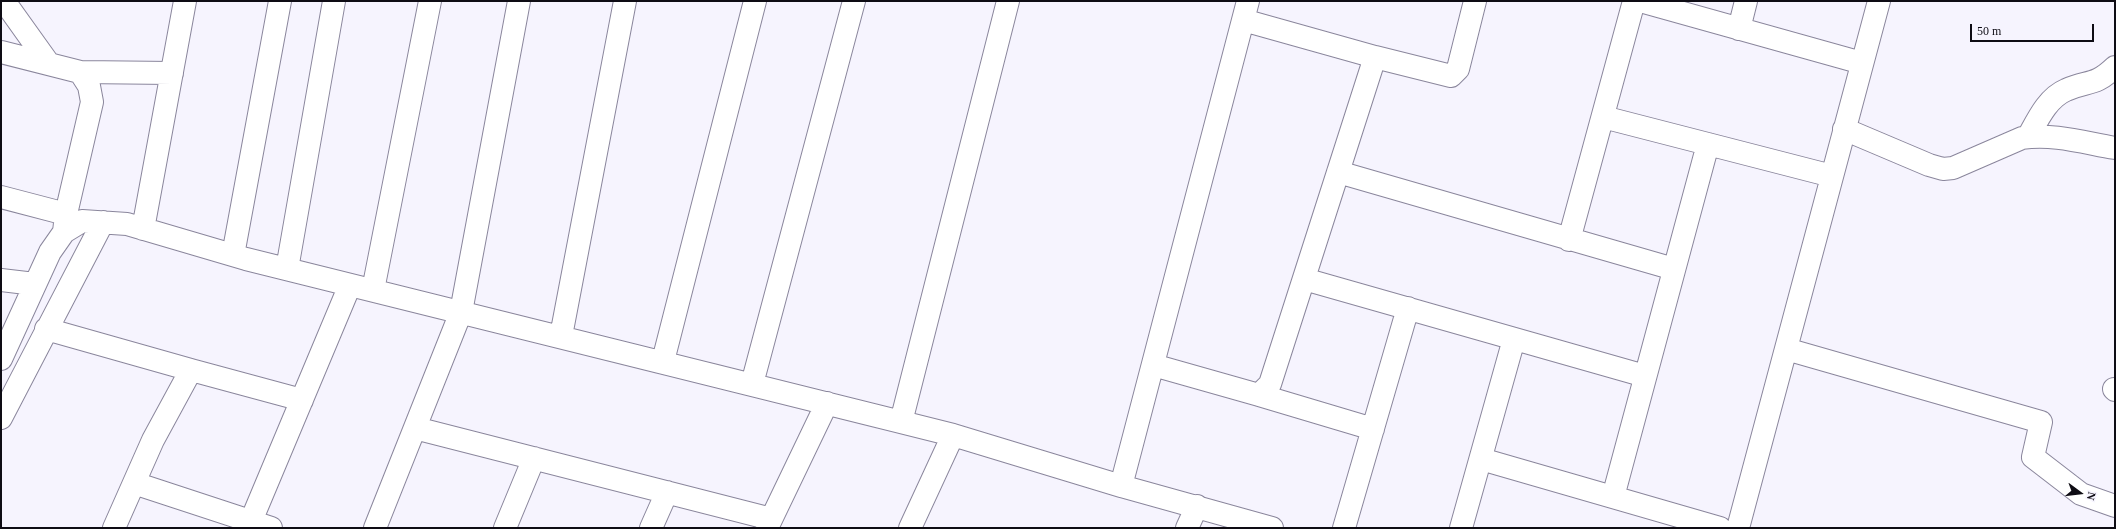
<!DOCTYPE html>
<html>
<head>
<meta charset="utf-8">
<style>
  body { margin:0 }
  #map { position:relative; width:2116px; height:529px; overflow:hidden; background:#f6f4fe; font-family:"Times New Roman",serif }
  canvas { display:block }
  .frame { position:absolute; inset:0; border:2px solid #0e0c14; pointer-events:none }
  .north { position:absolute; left:2060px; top:473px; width:40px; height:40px; -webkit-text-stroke:3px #f6f4fe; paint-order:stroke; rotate:105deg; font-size:11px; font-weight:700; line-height:16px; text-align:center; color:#0e0c14 }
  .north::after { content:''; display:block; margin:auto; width:14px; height:18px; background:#0e0c14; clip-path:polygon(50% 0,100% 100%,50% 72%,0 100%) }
  .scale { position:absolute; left:1970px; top:24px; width:124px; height:18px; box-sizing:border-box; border:2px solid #0e0c14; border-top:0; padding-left:5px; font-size:12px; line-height:14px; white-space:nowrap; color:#0e0c14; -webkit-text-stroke:3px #f6f4fe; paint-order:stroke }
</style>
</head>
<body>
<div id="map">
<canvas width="2116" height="529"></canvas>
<div class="frame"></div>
<div class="north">N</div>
<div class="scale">50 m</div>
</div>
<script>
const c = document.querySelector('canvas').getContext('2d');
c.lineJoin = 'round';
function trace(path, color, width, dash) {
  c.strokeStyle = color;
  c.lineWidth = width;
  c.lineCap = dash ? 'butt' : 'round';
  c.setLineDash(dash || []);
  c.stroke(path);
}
const minor = new Path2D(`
  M 4,1 L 49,64
  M 1008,1 L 901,422 L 953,435 L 1121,486 L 1248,1
  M 1640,1 L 1862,63
  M 1739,29 L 1746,1
  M 1,52 L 80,72 L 89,86 L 92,102 L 66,214 L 64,232
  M 1375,57 L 1451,76 L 1458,69 L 1475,1
  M 80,72 L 172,73
  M 1603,117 L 1832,176
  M 1844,129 L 1929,165 L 1943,169 L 1953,168 L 2022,138 C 2053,133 2085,143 2115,148
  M 2028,137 C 2037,121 2047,98 2066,90 C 2088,80 2094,87 2115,67
  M 1338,172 L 1674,269
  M 1,197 L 66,214
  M 143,229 L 185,1
  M 1569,240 L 1634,1
  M 233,255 L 280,1
  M 287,269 L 334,1
  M 1304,279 L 1645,376
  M 1,280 L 35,284
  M 373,290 L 430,1
  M 46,329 L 191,370 L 153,440 L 114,528
  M 561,336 L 625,1
  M 1786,349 L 2041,422 L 2033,457 L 2081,494 L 2115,506
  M 1,359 L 50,252 L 64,232 L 82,221 L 127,224 L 246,259 L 901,422
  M 663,361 L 755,1
  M 1153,365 L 1259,395 L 1270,384 L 1375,57 L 1243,20
  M 191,370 L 302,400
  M 752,384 L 854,1
  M 2114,389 L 2115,390
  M 1259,395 L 1373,429
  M 1,418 L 103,222
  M 415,428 L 771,519
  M 1481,459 L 1720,528
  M 134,483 L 271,528
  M 1121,486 L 1272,528
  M 1613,497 L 1708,144
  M 251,521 L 350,285
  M 375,528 L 461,312 L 519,1
  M 505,528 L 534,458
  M 651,528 L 667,492
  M 767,528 L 827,403
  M 910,528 L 953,435
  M 1187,528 L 1197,506
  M 1344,528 L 1408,308
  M 1461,528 L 1514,339
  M 1738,528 L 1879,1`);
trace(minor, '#8a869c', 24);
trace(minor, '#fff', 22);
</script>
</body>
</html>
